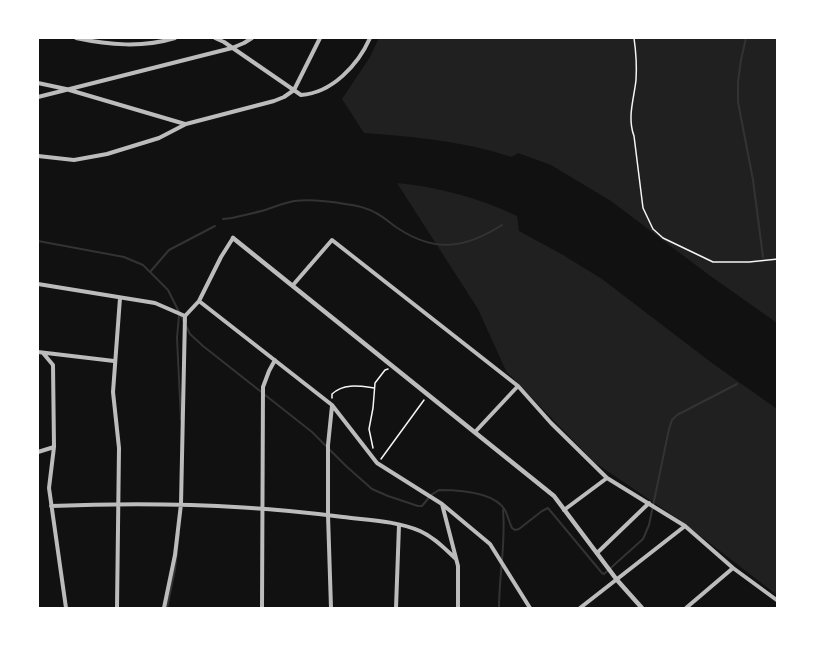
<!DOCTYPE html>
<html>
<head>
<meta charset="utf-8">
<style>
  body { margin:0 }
  #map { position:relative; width:815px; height:646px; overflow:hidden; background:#111; font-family:"Exo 2",sans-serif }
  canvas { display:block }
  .frame { position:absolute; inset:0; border:39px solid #fff; pointer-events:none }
</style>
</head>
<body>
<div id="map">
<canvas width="815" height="646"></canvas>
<div class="frame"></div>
</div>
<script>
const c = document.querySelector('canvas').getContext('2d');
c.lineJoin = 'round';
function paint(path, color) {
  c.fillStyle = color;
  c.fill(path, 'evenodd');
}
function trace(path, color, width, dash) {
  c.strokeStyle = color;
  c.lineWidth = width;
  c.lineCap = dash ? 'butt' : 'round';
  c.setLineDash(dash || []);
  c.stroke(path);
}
paint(new Path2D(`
  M 379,38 L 777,38 L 777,323 L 709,275 L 611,201 L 551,165 L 518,153 L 512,157 C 462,141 417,137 364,133 L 342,99 L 370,57 Z
  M 397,183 C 439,187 479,198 517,216 L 519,231 L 563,255 L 602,279 L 712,363 L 777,409 L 777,595 L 681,521 L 594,462 L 506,371 L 478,309 Z`), '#202020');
trace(new Path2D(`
  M 746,38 L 741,60 L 738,82 L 738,102 L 753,180 L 763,257
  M 223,219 L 232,218 C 244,215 256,213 268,209 C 276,206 285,203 294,201 C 311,199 328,201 345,204 C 355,205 367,208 376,213 C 384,217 391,224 399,229 C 436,253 466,248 502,225
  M 38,241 L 124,257 L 143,265 L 168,290 L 190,334 L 203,346 L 312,432 L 346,466 L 372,489 L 388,496 L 418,506 L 422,506 L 431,495 L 439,490 C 458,490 494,492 505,510 C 508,516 509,522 512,528 L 515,530 L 519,529 L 542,511 L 548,508 L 602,573 L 604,574 L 643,539 L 649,525 L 669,429 L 672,420 L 677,415 L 737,384
  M 150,272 L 169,250 L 215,226
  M 179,315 L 177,338 L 181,420
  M 167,608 L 175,569 L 179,533
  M 499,608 C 499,576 506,542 503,510`), '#333', 2);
trace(new Path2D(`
  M 634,38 C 636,52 637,65 636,80 C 634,99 627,117 634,136 L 643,208 L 653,229 L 663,238 L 713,262 L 749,262 L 778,259
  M 332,398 L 332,394 C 344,383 359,386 374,388
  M 373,448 L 369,429 L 373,408 L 375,383 L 385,370 L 388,369
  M 381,459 L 424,400`), '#f5f5f5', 1.5);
trace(new Path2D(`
  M 76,38 C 109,45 142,48 175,38
  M 215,38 L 224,42 L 301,95 C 332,93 358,65 370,38
  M 38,83 L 66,89 L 185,124
  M 38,97 L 232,48 L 244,43 L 252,38
  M 38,156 L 74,160 L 107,154 L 159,138 L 186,124 L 274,101 L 284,97 L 294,90 L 320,38
  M 38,284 L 155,303 L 185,316
  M 293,285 L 332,240 L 518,386 L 551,423 L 607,478 L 685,526 L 733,568 L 778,601
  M 199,301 L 332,405 L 377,463 L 442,504 L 490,544 L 530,608
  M 38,352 L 114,361
  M 43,353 L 53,365 L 54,447 L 49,488 L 66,608
  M 475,432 L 518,386
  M 38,452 L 54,447
  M 442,504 L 458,566 L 458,608
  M 51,506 C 148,502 246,504 343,517 C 368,520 397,521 420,531 C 434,537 445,549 456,559
  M 564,510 L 607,478
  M 597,553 L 649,503
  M 117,608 L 119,448 L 113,392 L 120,298
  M 164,608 L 175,555 L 181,504 L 185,316 L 199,301 L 221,257 L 233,238
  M 262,608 L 263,387 L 269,371 L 275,360
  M 331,608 L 328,515 L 328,445 L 332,406
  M 396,608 L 399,525
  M 580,608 L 685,526
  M 686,608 L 733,568`), '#bcbcbc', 4);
trace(new Path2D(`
  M 233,238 L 554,496 L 617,580 L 642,608`), '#bcbcbc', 4.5);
</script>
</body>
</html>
